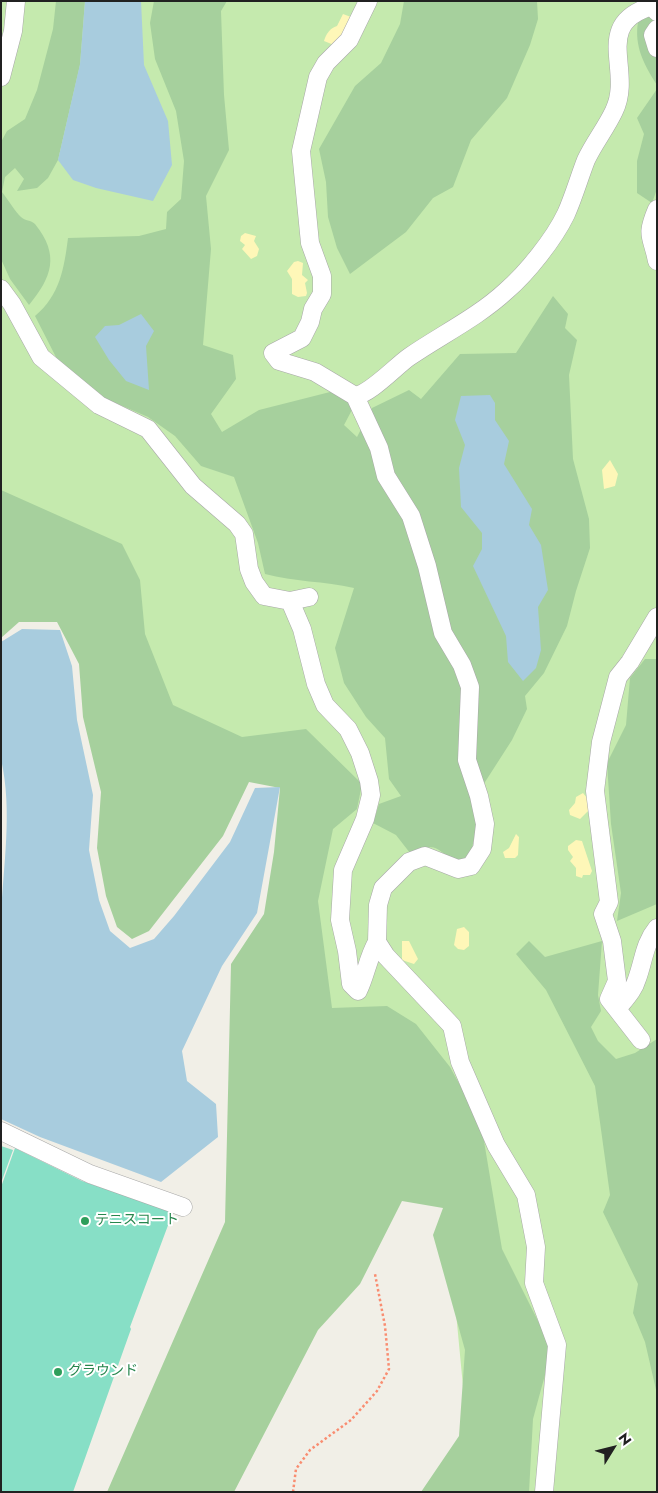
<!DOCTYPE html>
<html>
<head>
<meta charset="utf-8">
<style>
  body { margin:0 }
  #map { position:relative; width:658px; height:1493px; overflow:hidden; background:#f1efe7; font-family:Jost,sans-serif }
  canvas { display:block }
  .frame { position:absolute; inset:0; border:2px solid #212121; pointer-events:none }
  .north { position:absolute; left:588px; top:1423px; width:50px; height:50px; -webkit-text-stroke:4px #fff; paint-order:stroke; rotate:54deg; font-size:14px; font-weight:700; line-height:20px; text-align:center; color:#212121 }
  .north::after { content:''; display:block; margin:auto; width:18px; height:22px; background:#212121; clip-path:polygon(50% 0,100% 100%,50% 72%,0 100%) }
</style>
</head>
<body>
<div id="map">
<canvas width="658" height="1493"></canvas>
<div class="frame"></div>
<div class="north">N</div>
</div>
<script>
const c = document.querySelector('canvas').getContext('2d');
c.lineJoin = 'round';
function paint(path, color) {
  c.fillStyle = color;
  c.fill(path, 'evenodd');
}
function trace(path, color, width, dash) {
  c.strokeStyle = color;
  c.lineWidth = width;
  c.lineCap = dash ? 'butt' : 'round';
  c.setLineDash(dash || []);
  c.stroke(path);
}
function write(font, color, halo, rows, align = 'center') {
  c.font = font + ' Jost,"Noto Sans JP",sans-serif';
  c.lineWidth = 4;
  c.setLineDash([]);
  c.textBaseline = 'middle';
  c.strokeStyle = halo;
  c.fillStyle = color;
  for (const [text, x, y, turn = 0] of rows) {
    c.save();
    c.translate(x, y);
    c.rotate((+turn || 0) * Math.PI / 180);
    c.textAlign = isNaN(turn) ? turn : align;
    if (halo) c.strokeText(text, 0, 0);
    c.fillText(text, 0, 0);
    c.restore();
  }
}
paint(new Path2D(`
  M 1,1 L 657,1 L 657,1492 L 473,1492 L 446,1207 L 289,1001 L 302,773 L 199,787 L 1,523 Z`), '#c5eaae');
paint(new Path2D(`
  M 56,1 L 85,1 L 80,65 L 58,160 L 48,178 L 37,188 L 17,191 L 24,179 L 15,168 L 5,177 L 2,192 C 7,198 16,213 21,217 C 25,221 31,220 35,224 C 60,255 52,277 29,305 L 10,279 L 1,259 L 1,142 L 7,131 L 25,119 L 37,90 L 53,29 Z
  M 154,1 L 227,1 L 221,11 L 224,95 L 229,150 L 206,196 L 211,249 L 203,345 L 233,355 L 236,379 L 211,414 L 222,432 L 259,410 L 330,392 L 345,394 L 354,406 L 344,425 L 357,437 L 372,408 L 409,390 L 421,399 L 460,354 L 516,353 L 553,296 L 568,314 L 565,328 L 577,340 L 569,375 L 573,459 L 589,519 L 590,548 L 576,591 L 567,626 L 544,673 L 525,696 L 527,709 L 512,740 L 485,782 L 471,793 L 477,824 L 470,858 L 460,862 C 433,852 442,840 410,853 L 396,835 L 373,823 L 379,804 L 401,796 L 389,779 L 385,738 L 366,717 L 344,683 L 335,648 L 354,588 C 324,581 294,582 265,574 L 258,543 L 234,477 L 201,466 L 175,436 L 148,417 L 95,394 L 58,361 L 35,316 C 60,295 64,269 68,238 L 139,236 L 166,229 L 167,212 L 181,199 L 184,161 L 176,111 L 155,59 L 150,23 Z
  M 404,1 L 537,1 L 538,19 L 530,45 L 507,98 L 471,140 L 453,187 L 433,198 L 406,232 L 350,274 L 337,248 L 328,217 L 326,182 L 319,149 L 355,86 L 381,63 L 400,24 Z
  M 650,12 L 655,20 C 646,38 649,40 656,57 C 658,64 657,77 657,85 C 644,65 634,46 638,22 Z
  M 657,89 L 657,189 L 652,203 L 637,193 L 637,161 L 644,134 L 637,118 Z
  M 1,490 L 122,544 L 140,580 L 145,634 L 173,705 L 242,737 L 306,729 L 362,784 L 357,809 L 333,829 L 318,901 L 332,1008 L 387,1006 L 416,1024 L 450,1067 L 475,1113 L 484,1141 L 502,1249 L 552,1349 L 533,1419 L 529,1492 L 421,1492 L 459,1436 L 465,1350 L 433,1235 L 443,1208 L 402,1201 L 360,1284 L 318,1330 L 234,1492 L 107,1492 L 225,1222 L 231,964 L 264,914 L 274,852 L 280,788 L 249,782 L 223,836 L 149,931 L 132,939 L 117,927 L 106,896 L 97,848 L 101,792 L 83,717 L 79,664 L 57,622 L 19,622 L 1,638 Z
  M 645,659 L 657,659 L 657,904 L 617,921 L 621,893 L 611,824 L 607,763 L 626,725 L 630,678 Z
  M 529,941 L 545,957 L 602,941 L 598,995 L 601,1011 L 591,1027 L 598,1041 L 616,1059 L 635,1053 L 657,1039 L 657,1394 L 645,1342 L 633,1313 L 638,1284 L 603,1212 L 610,1195 L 595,1086 L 546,990 L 516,954 Z`), '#a6d09d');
paint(new Path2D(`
  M 343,14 L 351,17 L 353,22 L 334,45 L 324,41 C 326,34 330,28 337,26 Z
  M 245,233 L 256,236 L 254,241 L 259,249 L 257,256 L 251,259 L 242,249 L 245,245 L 240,241 L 241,236 Z
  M 298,261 L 303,263 L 302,275 L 308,280 L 305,283 L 307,293 L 306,296 L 298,297 L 292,294 L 292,279 L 287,271 L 294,262 Z
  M 610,460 L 618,474 L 615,486 L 604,489 L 602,470 Z
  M 583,793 L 587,798 L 589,810 L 580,819 L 570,815 L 569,810 L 575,803 L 576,797 Z
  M 516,834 L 519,837 L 518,855 L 515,858 L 505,858 L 503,852 L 509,848 Z
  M 576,840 L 582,841 L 592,871 L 590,875 L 583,875 L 582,878 L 576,876 L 576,868 L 570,861 L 573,857 L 568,850 L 568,846 Z
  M 464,927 L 469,932 L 469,946 L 464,950 L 458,949 L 454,945 L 457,929 Z
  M 402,941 L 409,941 L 418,959 L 414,964 L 402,960 Z`), '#fef7b8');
paint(new Path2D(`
  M 1,1146 L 13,1150 L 1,1183 Z
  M 15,1148 L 82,1181 L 173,1212 L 130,1327 L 131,1329 L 73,1492 L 1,1492 L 1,1187 Z`), '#87dfc6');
paint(new Path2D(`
  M 85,1 L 141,1 L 144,65 L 168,121 L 172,165 L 153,201 L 96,188 L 73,180 L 58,160 L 80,64 Z
  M 141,314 L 154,331 L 146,346 L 149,390 L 126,381 L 109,360 L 95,337 L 105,326 L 119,325 Z
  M 490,395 L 495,403 L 495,420 L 509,441 L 504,464 L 532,509 L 529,525 L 541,545 L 548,590 L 538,607 L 541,650 L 536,668 L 523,681 L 508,662 L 506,636 L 473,566 L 482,549 L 482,533 L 461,507 L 459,468 L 465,445 L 455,420 L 461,396 Z
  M 22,629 L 60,630 L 72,666 L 77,720 L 93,795 L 89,850 L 99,900 L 110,931 L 130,948 L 154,939 L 174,916 L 230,842 L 255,788 L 280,787 L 257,913 L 222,966 L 182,1051 L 187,1081 L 216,1104 L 218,1137 L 161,1182 L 40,1137 L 1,1119 C 1,1052 0,985 1,918 C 3,865 13,812 1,759 L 1,642 Z`), '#a8ccde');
const minor = new Path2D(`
  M 368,1 L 349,40 L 326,63 L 318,77 L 301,151 L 310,243 L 322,276 L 322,294 L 313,309 L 310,322 L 302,338 L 273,353 L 279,361 L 315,372 L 355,396 L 379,448 L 386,476 L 411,516 L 427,566 L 443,633 L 462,665 L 470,687 L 467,760 L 479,796 L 485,824 L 482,849 L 471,866 L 458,869 L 425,856 L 409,862 L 383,888 L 378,905 L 377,942 L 386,956 L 452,1026 L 460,1062 L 496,1145 L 526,1195 L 536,1247 L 534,1283 L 557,1345 L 544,1492
  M 657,29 L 653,35 L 657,48
  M 1,77 L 13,31 L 16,1
  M 657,209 C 645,237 652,235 657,261
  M 1,289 L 12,304 L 41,357 L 99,405 L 148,429 L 193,486 L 237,524 L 244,534 L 249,569 L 254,582 L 264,596 L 290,601 L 309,597
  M 355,396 C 370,394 395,367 409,357 C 441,335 478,317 506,291 C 527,273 554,239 566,214 C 574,196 579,178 586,160 C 594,143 606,128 614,111 C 634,70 591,25 652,6 L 657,12
  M 290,601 L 302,629 L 316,684 L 325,705 L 348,729 L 360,753 L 369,781 L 371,795 L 365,819 L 343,870 L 340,920 L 347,951 L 351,984 L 358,991 C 366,975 368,957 377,942
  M 618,1008 C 625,999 634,990 637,979 C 644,960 644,944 657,928
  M 641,1040 L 609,999 L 617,981 L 612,941 L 603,914 L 609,902 L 595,791 L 601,742 L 618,677 L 630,662 L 657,617
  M 1,1131 L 90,1174 L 183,1207`);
trace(minor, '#a8a8a8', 19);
trace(new Path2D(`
  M 293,1492 L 296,1469 L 310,1450 L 351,1420 L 377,1391 L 389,1369 L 385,1326 L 375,1274`), '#f98d71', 2.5, [2.5, 2.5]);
trace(minor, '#fff', 18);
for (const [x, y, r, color] of [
  [85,1221,5,"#2e9e5b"],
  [58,1372,5,"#2e9e5b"]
]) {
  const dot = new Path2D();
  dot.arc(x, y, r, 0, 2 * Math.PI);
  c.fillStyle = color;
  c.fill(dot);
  trace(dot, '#fff', 2);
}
write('14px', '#27864d', '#fff', [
  ["テニスコート",95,1221],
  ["グラウンド",68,1372]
], 'left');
</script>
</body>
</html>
